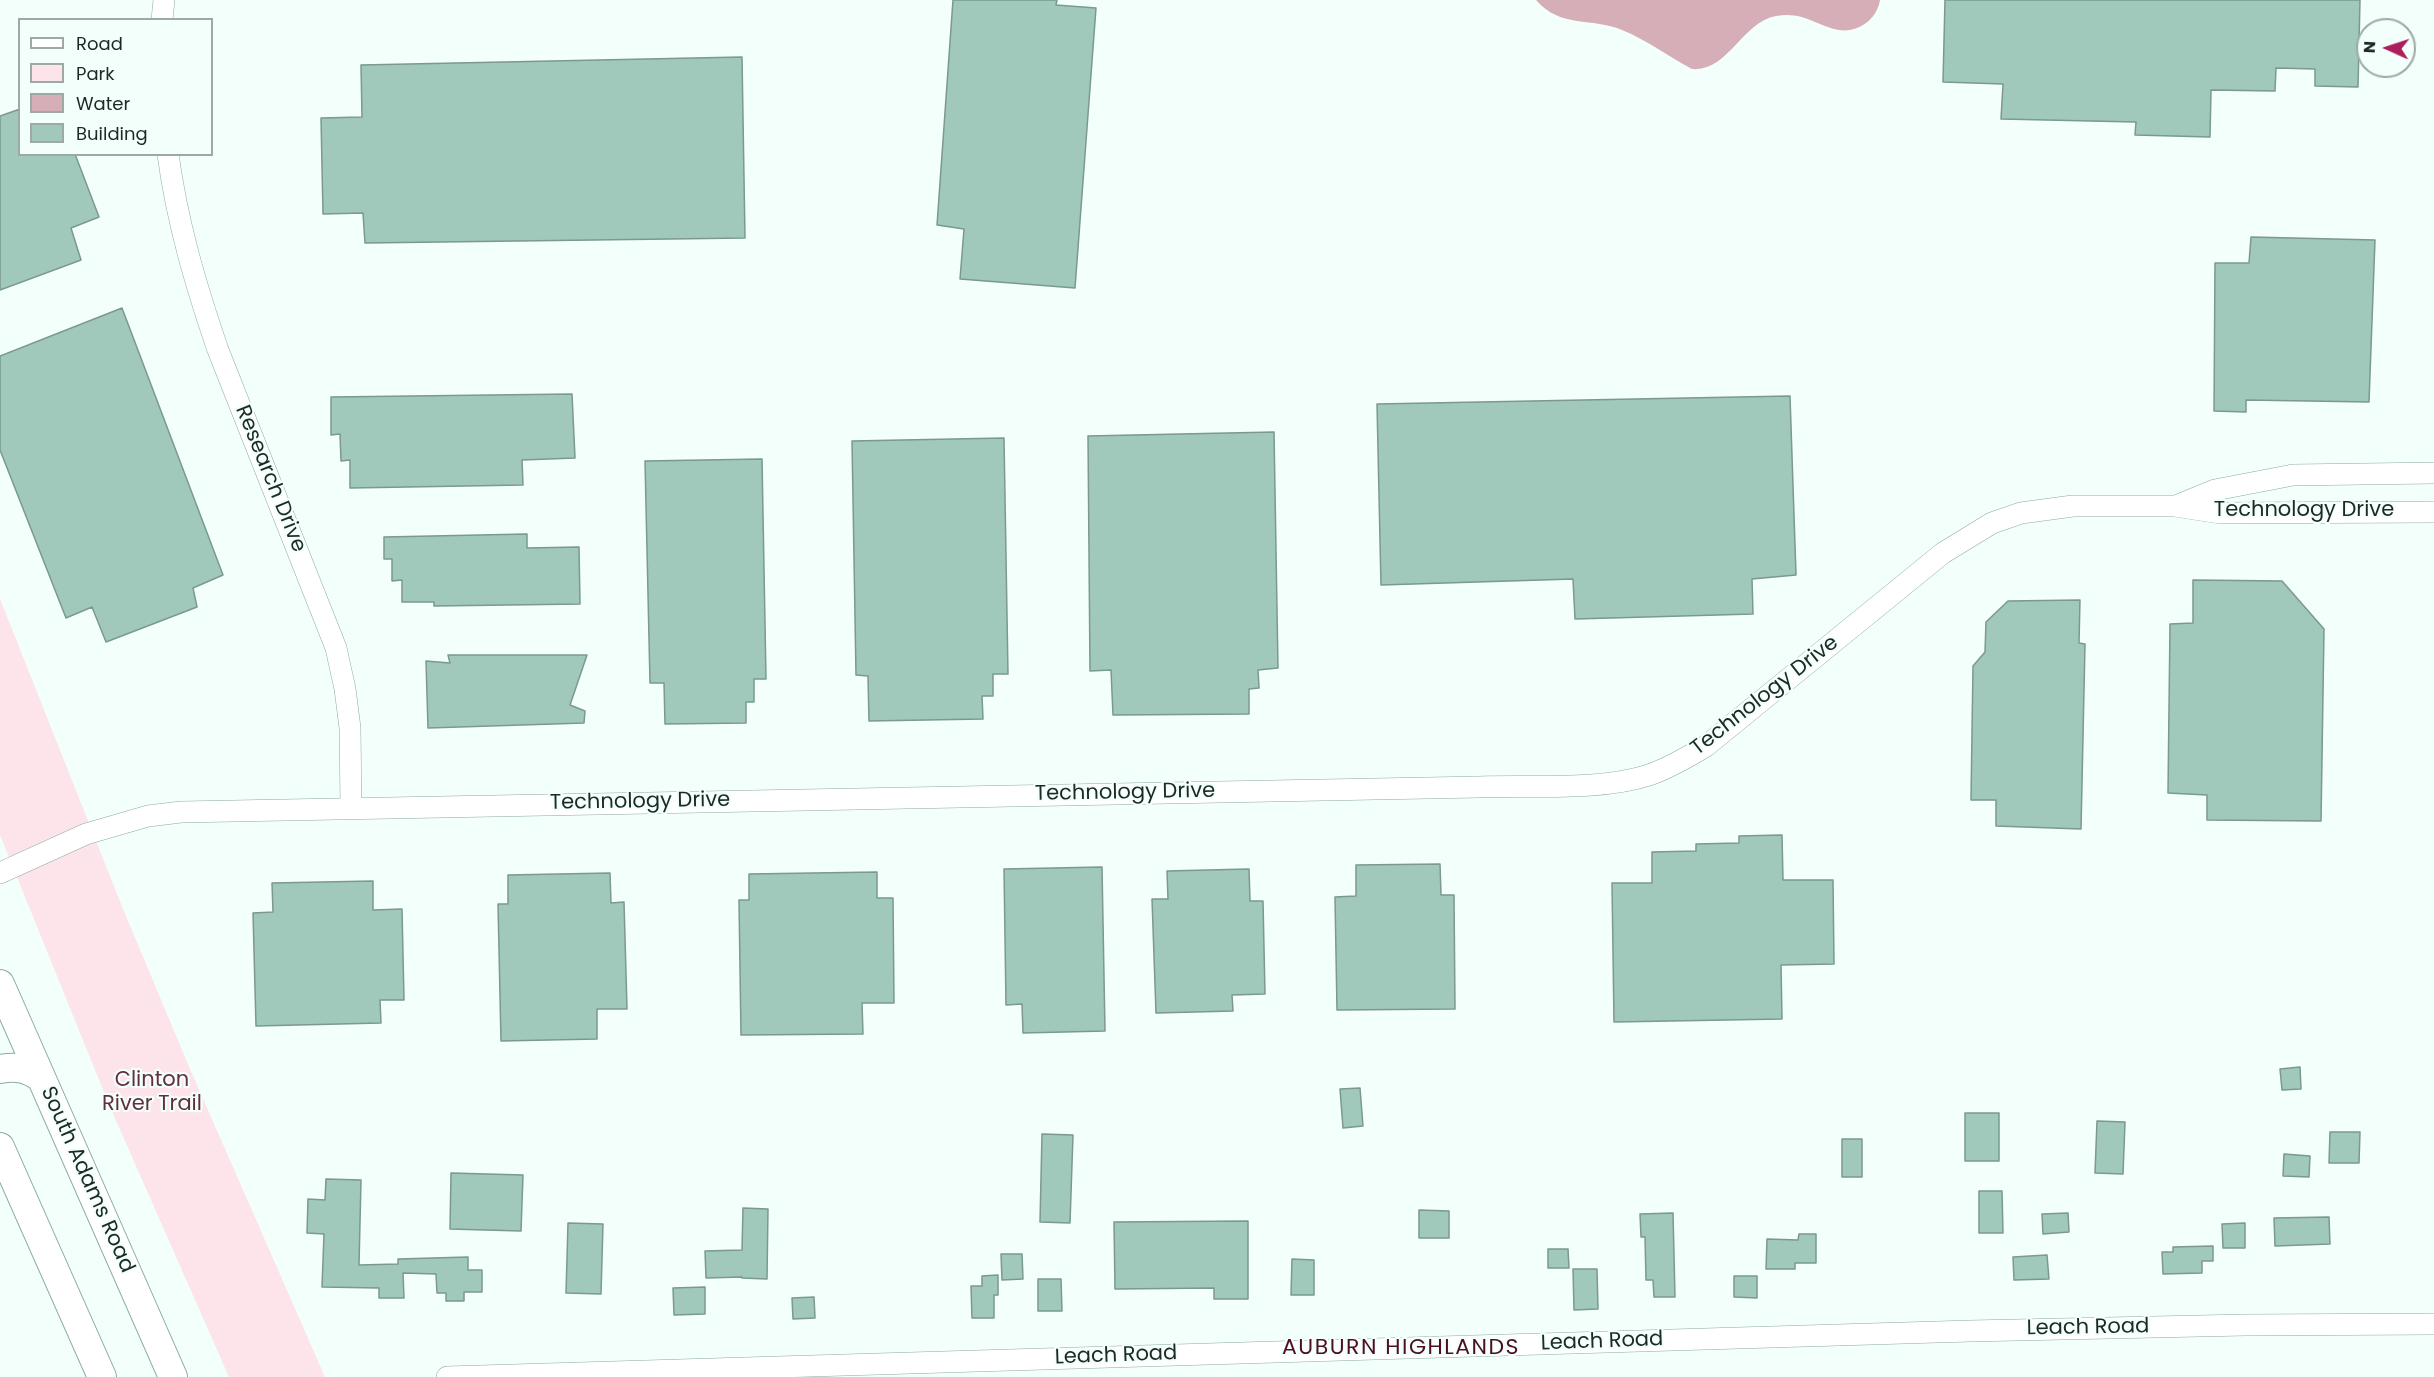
<!DOCTYPE html>
<html>
<head>
<meta charset="utf-8">
<style>
  body { margin:0 }
  #map { position:relative; width:2434px; height:1377px; overflow:hidden; background:#f2fffa; font-family:Poppins,sans-serif }
  canvas { display:block }
  .legend { position:absolute; left:18px; top:18px; width:195px; height:138px; box-sizing:border-box; background:#f2fffa; border:2px solid #9da9a5; margin:0; padding:8px 10px; list-style:none; font-size:18px; color:#1d2925 }
  .legend li { display:flex; align-items:center; gap:12px; height:30px }
  .legend b { width:30px; border:2px solid #9da9a5 }
  .north { position:absolute; left:2356px; top:18px; width:60px; height:60px; box-sizing:border-box; background:#f2fffa; border:2px solid #9da9a5; border-radius:50%; rotate:273deg; font-size:16px; font-weight:700; line-height:24px; text-align:center; color:#1d2925 }
  .north::after { content:''; display:block; margin:auto; width:21px; height:27px; background:#ac1f5b; clip-path:polygon(50% 0,100% 100%,50% 72%,0 100%) }
</style>
</head>
<body>
<div id="map">
<canvas width="2434" height="1377"></canvas>
<ul class="legend">
<li><b style="height:8px;background:#fff"></b>Road</li>
<li><b style="height:16px;background:#fce4ea"></b>Park</li>
<li><b style="height:16px;background:#d6aeb8"></b>Water</li>
<li><b style="height:16px;background:#a1c9bb"></b>Building</li>
</ul>
<div class="north">N</div>
</div>
<script>
const c = document.querySelector('canvas').getContext('2d');
c.lineJoin = 'round';
function paint(path, color) {
  c.fillStyle = color;
  c.fill(path, 'evenodd');
}
function trace(path, color, width, dash) {
  c.strokeStyle = color;
  c.lineWidth = width;
  c.lineCap = dash ? 'butt' : 'round';
  c.setLineDash(dash || []);
  c.stroke(path);
}
function write(font, color, halo, rows, align = 'center') {
  c.font = font + ' Poppins,sans-serif';
  c.lineWidth = 4.5;
  c.setLineDash([]);
  c.textBaseline = 'middle';
  c.strokeStyle = halo;
  c.fillStyle = color;
  for (const [text, x, y, turn = 0] of rows) {
    c.save();
    c.translate(x, y);
    c.rotate((+turn || 0) * Math.PI / 180);
    c.textAlign = isNaN(turn) ? turn : align;
    if (halo) c.strokeText(text, 0, 0);
    c.fillText(text, 0, 0);
    c.restore();
  }
}
paint(new Path2D(`
  M 0,599 L 123,909 L 190,1069 L 325,1377 L 229,1377 L 110,1107 L 0,835 Z`), '#fce4ea');
paint(new Path2D(`
  M 1536,0 L 1880,0 C 1877,19 1859,33 1839,30 C 1817,26 1803,11 1776,16 C 1742,22 1728,72 1692,69 C 1669,57 1647,40 1622,30 C 1592,17 1561,29 1536,0 Z`), '#d6aeb8');
const building = new Path2D(`
  M 953,0 L 1057,0 L 1056,5 L 1096,8 L 1075,288 L 960,279 L 964,229 L 937,225 Z
  M 1945,0 L 2360,0 L 2358,87 L 2315,86 L 2315,69 L 2276,68 L 2275,91 L 2211,90 L 2210,137 L 2135,135 L 2136,122 L 2001,119 L 2003,84 L 1943,82 Z
  M 742,57 L 745,238 L 365,243 L 363,213 L 323,214 L 321,118 L 362,117 L 361,65 Z
  M 20,109 L 20,154 L 75,154 L 99,217 L 71,228 L 81,260 L 0,290 L 0,116 Z
  M 2251,237 L 2375,240 L 2369,402 L 2246,400 L 2246,412 L 2214,411 L 2215,263 L 2249,263 Z
  M 122,308 L 223,575 L 193,588 L 197,607 L 106,642 L 92,607 L 66,618 L 0,450 L 0,356 Z
  M 572,394 L 575,458 L 522,460 L 523,485 L 350,488 L 350,460 L 341,461 L 340,434 L 331,435 L 331,397 Z
  M 1790,396 L 1796,575 L 1752,579 L 1753,614 L 1575,619 L 1573,579 L 1381,585 L 1377,404 Z
  M 1274,432 L 1278,668 L 1258,670 L 1259,688 L 1249,689 L 1249,714 L 1113,715 L 1111,670 L 1090,671 L 1088,436 Z
  M 1004,438 L 1008,674 L 993,674 L 993,696 L 982,696 L 983,719 L 869,721 L 868,676 L 856,675 L 852,441 Z
  M 762,459 L 766,679 L 754,679 L 754,702 L 746,702 L 746,723 L 665,724 L 664,683 L 650,683 L 645,461 Z
  M 527,534 L 527,548 L 579,547 L 580,604 L 434,606 L 434,602 L 402,602 L 402,580 L 392,581 L 392,559 L 384,559 L 384,537 Z
  M 2193,580 L 2282,581 L 2324,629 L 2321,821 L 2207,820 L 2207,795 L 2168,793 L 2170,624 L 2193,623 Z
  M 2080,600 L 2079,643 L 2085,644 L 2081,829 L 1996,826 L 1996,800 L 1971,800 L 1973,666 L 1985,652 L 1986,622 L 2008,601 Z
  M 448,655 L 587,655 L 570,705 L 585,711 L 584,723 L 428,728 L 426,661 L 450,663 Z
  M 1782,835 L 1783,880 L 1833,880 L 1834,964 L 1781,965 L 1782,1019 L 1614,1022 L 1612,883 L 1652,883 L 1652,852 L 1696,851 L 1696,844 L 1739,843 L 1739,836 Z
  M 1440,864 L 1441,895 L 1454,895 L 1455,1009 L 1337,1010 L 1335,897 L 1356,896 L 1356,865 Z
  M 1102,867 L 1105,1031 L 1023,1033 L 1022,1004 L 1006,1005 L 1004,869 Z
  M 1249,869 L 1250,901 L 1263,901 L 1265,994 L 1232,995 L 1233,1011 L 1156,1013 L 1152,899 L 1168,899 L 1167,871 Z
  M 877,872 L 877,898 L 893,898 L 894,1003 L 862,1003 L 863,1034 L 741,1035 L 739,900 L 749,900 L 749,874 Z
  M 610,873 L 611,903 L 624,902 L 627,1009 L 597,1009 L 597,1039 L 501,1041 L 498,904 L 508,904 L 508,875 Z
  M 373,881 L 373,910 L 402,909 L 404,1000 L 380,1000 L 381,1023 L 256,1026 L 253,913 L 273,912 L 272,883 Z
  M 2300,1067 L 2301,1089 L 2282,1090 L 2280,1069 Z
  M 1360,1088 L 1363,1126 L 1343,1128 L 1340,1089 Z
  M 1965,1113 L 1999,1113 L 1999,1161 L 1965,1161 Z
  M 2097,1121 L 2125,1122 L 2123,1174 L 2095,1173 Z
  M 2330,1132 L 2360,1132 L 2359,1163 L 2329,1163 Z
  M 1042,1134 L 1073,1135 L 1070,1223 L 1040,1222 Z
  M 1842,1139 L 1862,1139 L 1862,1177 L 1842,1177 Z
  M 2284,1154 L 2310,1156 L 2309,1177 L 2283,1176 Z
  M 451,1173 L 523,1175 L 521,1231 L 450,1229 Z
  M 326,1179 L 361,1180 L 359,1265 L 398,1264 L 398,1259 L 468,1257 L 468,1270 L 482,1270 L 482,1292 L 464,1292 L 464,1301 L 446,1301 L 446,1293 L 437,1293 L 436,1274 L 403,1273 L 404,1298 L 379,1298 L 379,1288 L 322,1287 L 324,1234 L 307,1233 L 308,1199 L 325,1200 Z
  M 1979,1191 L 2002,1191 L 2003,1233 L 1979,1233 Z
  M 743,1208 L 768,1209 L 767,1279 L 742,1278 L 742,1277 L 706,1278 L 705,1251 L 742,1250 Z
  M 1419,1210 L 1449,1211 L 1449,1238 L 1419,1238 Z
  M 1673,1213 L 1675,1297 L 1654,1297 L 1653,1280 L 1646,1280 L 1645,1237 L 1641,1237 L 1640,1214 Z
  M 2068,1213 L 2069,1232 L 2043,1234 L 2042,1214 Z
  M 2329,1217 L 2330,1244 L 2275,1246 L 2274,1218 Z
  M 1248,1221 L 1248,1299 L 1214,1299 L 1214,1288 L 1115,1289 L 1114,1222 Z
  M 568,1223 L 603,1224 L 601,1294 L 566,1293 Z
  M 2245,1223 L 2245,1248 L 2223,1248 L 2222,1224 Z
  M 1799,1234 L 1816,1234 L 1816,1263 L 1795,1263 L 1795,1269 L 1766,1269 L 1767,1239 L 1798,1240 Z
  M 2213,1246 L 2213,1261 L 2202,1261 L 2202,1273 L 2163,1274 L 2162,1252 L 2173,1252 L 2173,1247 Z
  M 1548,1249 L 1568,1249 L 1569,1268 L 1548,1268 Z
  M 1001,1254 L 1022,1254 L 1023,1279 L 1002,1280 Z
  M 2047,1255 L 2049,1279 L 2014,1280 L 2013,1257 Z
  M 1292,1259 L 1314,1260 L 1314,1295 L 1291,1295 Z
  M 1573,1269 L 1597,1269 L 1598,1309 L 1574,1310 Z
  M 998,1275 L 998,1295 L 994,1295 L 994,1318 L 972,1318 L 971,1286 L 982,1286 L 982,1276 Z
  M 1734,1276 L 1757,1276 L 1757,1298 L 1734,1297 Z
  M 1038,1279 L 1061,1279 L 1062,1311 L 1038,1311 Z
  M 705,1287 L 705,1314 L 674,1315 L 673,1288 Z
  M 814,1297 L 815,1318 L 793,1319 L 792,1298 Z`);
paint(building, '#a1c9bb');
trace(building, '#7b998e', 1.5);
const street = new Path2D(`
  M 162,20 L 164,0
  M 168,154 C 177,222 196,286 218,350 L 336,648 L 345,689 L 350,728 L 351,807
  M 2176,506 L 2215,490 L 2293,475 L 2434,473
  M 0,873 L 86,834 L 148,816 L 181,812 L 1479,787 C 1531,785 1600,791 1649,775 C 1669,768 1688,757 1706,746 L 1943,553 L 1992,523 L 2021,513 L 2073,506 L 2175,506 L 2220,513 L 2434,512
  M 447,1377 L 1970,1331 L 2245,1325 L 2434,1324`);
const secondary = new Path2D(`
  M 0,984 L 173,1377
  M 0,1069 C 17,1066 27,1068 41,1078
  M 0,1147 L 102,1377`);
trace(street, '#8caba0', 22);
trace(secondary, '#8caba0', 30);
trace(street, '#fff', 21);
trace(secondary, '#fff', 28);
write('21px', '#1d2925', '#f2fffa', [
  ["Research Drive",270,479,68],
  ["Technology Drive",2304,511],
  ["Technology Drive",1765,696,-38],
  ["Technology Drive",1125,793,-1],
  ["Technology Drive",640,802,-1],
  ["South Adams Road",87,1180,66],
  ["Leach Road",2088,1328,-1],
  ["Leach Road",1602,1342,-2],
  ["Leach Road",1116,1356,-2]
]);
write('21px', '#632f40', '#f2fffa', [
  ["Clinton",152,1081],
  ["River Trail",152,1105]
]);
c.letterSpacing = '1.5px';
write('22px', '#4f0c27', '#f2fffa', [
  ["AUBURN HIGHLANDS",1401,1348]
]);
c.letterSpacing = '0px';
</script>
</body>
</html>
